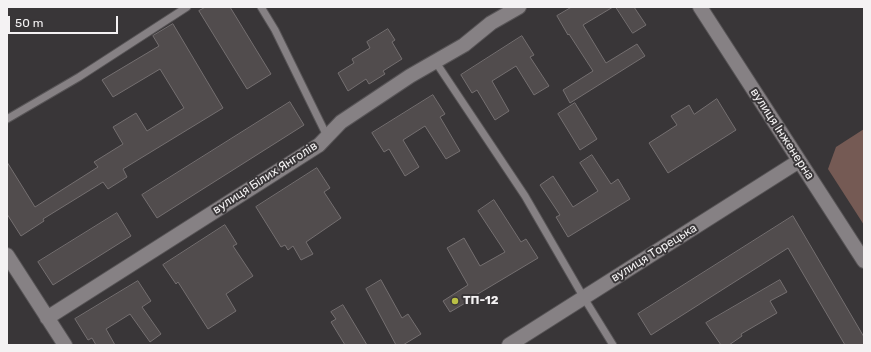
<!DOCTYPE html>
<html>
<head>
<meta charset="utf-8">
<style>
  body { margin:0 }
  #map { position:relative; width:871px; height:352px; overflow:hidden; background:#393638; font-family:Rubik,sans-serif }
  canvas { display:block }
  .frame { position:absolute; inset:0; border:8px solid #f4f2f3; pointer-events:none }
  .scale { position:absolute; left:8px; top:16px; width:110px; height:18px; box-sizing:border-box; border:2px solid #f4f2f3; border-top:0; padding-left:5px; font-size:12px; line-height:14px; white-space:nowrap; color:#f4f2f3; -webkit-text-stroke:3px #393638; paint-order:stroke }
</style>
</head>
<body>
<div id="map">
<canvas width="871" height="352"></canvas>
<div class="frame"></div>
<div class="scale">50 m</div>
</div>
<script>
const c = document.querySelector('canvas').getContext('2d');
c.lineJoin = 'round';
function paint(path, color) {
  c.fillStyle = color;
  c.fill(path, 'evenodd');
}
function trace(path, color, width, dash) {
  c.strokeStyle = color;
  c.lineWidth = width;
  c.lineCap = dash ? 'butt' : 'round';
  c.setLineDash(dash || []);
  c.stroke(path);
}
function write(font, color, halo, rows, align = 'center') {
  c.font = font + ' Rubik,sans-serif';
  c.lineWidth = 4;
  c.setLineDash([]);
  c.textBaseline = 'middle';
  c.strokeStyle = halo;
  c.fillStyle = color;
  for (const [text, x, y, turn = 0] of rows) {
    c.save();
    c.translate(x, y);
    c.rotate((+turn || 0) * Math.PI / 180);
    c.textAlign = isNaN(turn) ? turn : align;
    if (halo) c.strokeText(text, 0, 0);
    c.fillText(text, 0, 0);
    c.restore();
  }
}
paint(new Path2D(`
  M 864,129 L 864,225 L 828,169 L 836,147 Z`), '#755a54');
const building = new Path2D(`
  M 206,7 L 230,7 L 271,74 L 247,89 L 199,11 Z
  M 572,7 L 613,7 L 583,25 L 606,63 L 637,44 L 645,56 L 570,103 L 563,90 L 593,71 L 569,34 L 568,35 L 557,16 Z
  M 616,7 L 634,7 L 646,25 L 633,33 Z
  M 173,24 L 223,108 L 123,169 L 127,177 L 108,189 L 103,182 L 43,219 L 44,221 L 21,236 L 7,214 L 7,162 L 35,207 L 98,167 L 94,162 L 123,144 L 113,127 L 136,113 L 147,131 L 184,108 L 160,69 L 113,97 L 102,80 L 159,46 L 153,36 Z
  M 388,29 L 395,40 L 392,42 L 402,59 L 383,71 L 385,74 L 369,84 L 366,79 L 348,91 L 338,73 L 354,63 L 352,59 L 370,48 L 367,42 Z
  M 522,36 L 534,55 L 530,57 L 549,86 L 534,95 L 516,66 L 492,81 L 509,111 L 495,120 L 477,90 L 472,93 L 461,75 Z
  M 433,95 L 445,114 L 440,117 L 460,151 L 446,159 L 425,126 L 403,140 L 419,167 L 405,176 L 389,149 L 384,152 L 372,133 Z
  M 717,99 L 736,130 L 668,173 L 649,143 L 677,125 L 671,116 L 689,105 L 694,114 Z
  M 290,102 L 304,125 L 157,218 L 142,195 Z
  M 575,103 L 597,139 L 580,150 L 558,114 Z
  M 592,155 L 611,184 L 618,179 L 630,199 L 568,237 L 556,217 L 560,215 L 540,185 L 553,176 L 573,207 L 598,191 L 580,163 Z
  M 317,168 L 330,188 L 324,192 L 341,218 L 306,242 L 313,254 L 301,260 L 293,246 L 288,250 L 285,245 L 281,247 L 256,207 Z
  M 494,200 L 521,242 L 526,239 L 538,258 L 466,301 L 467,302 L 450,312 L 443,301 L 468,285 L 447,248 L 464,238 L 480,266 L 505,252 L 478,211 Z
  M 117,213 L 131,236 L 53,285 L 38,262 Z
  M 793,216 L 864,337 L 864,345 L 845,345 L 788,248 L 651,335 L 638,314 Z
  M 225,225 L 237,244 L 233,246 L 253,276 L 226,294 L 236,311 L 208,329 L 178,282 L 176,284 L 163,265 Z
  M 381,280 L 402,318 L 408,314 L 421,334 L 403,345 L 396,345 L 366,289 Z
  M 780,280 L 787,292 L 770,301 L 777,313 L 741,334 L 742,336 L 729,345 L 721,345 L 706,323 Z
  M 138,281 L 151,301 L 142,307 L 161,334 L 150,342 L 130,314 L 106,329 L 115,345 L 96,345 L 92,338 L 88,340 L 75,319 Z
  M 343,305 L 367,345 L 345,345 L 331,322 L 336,319 L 331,312 Z`);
paint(building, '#514c4d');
trace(building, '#746f70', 1);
const lane = new Path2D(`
  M 261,7 L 275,30 L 327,136
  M 435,61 L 525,196 L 584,298 L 613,345
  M 7,119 L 79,77 L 187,7`);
const street = new Path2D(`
  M 700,7 L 864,261
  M 7,255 L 65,345
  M 47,318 L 319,145 L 341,122 L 410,76 L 464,45 L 491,23 L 519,7
  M 509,345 L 799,161`);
trace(lane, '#575456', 9);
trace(street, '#575456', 16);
trace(lane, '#868184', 7);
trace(street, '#868184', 14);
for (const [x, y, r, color] of [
  [455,301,4,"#bac045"]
]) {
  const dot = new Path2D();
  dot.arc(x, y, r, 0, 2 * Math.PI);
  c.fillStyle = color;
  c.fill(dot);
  trace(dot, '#393638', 1.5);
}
write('12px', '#f4f2f3', '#393638', [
  ["вулиця Інженерна",782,134,57],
  ["вулиця Білих Янголів",265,178,-33],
  ["вулиця Торецька",654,253,-32]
]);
write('bold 12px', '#f4f2f3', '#393638', [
  ["ТП-12",463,301]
], 'left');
</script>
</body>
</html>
